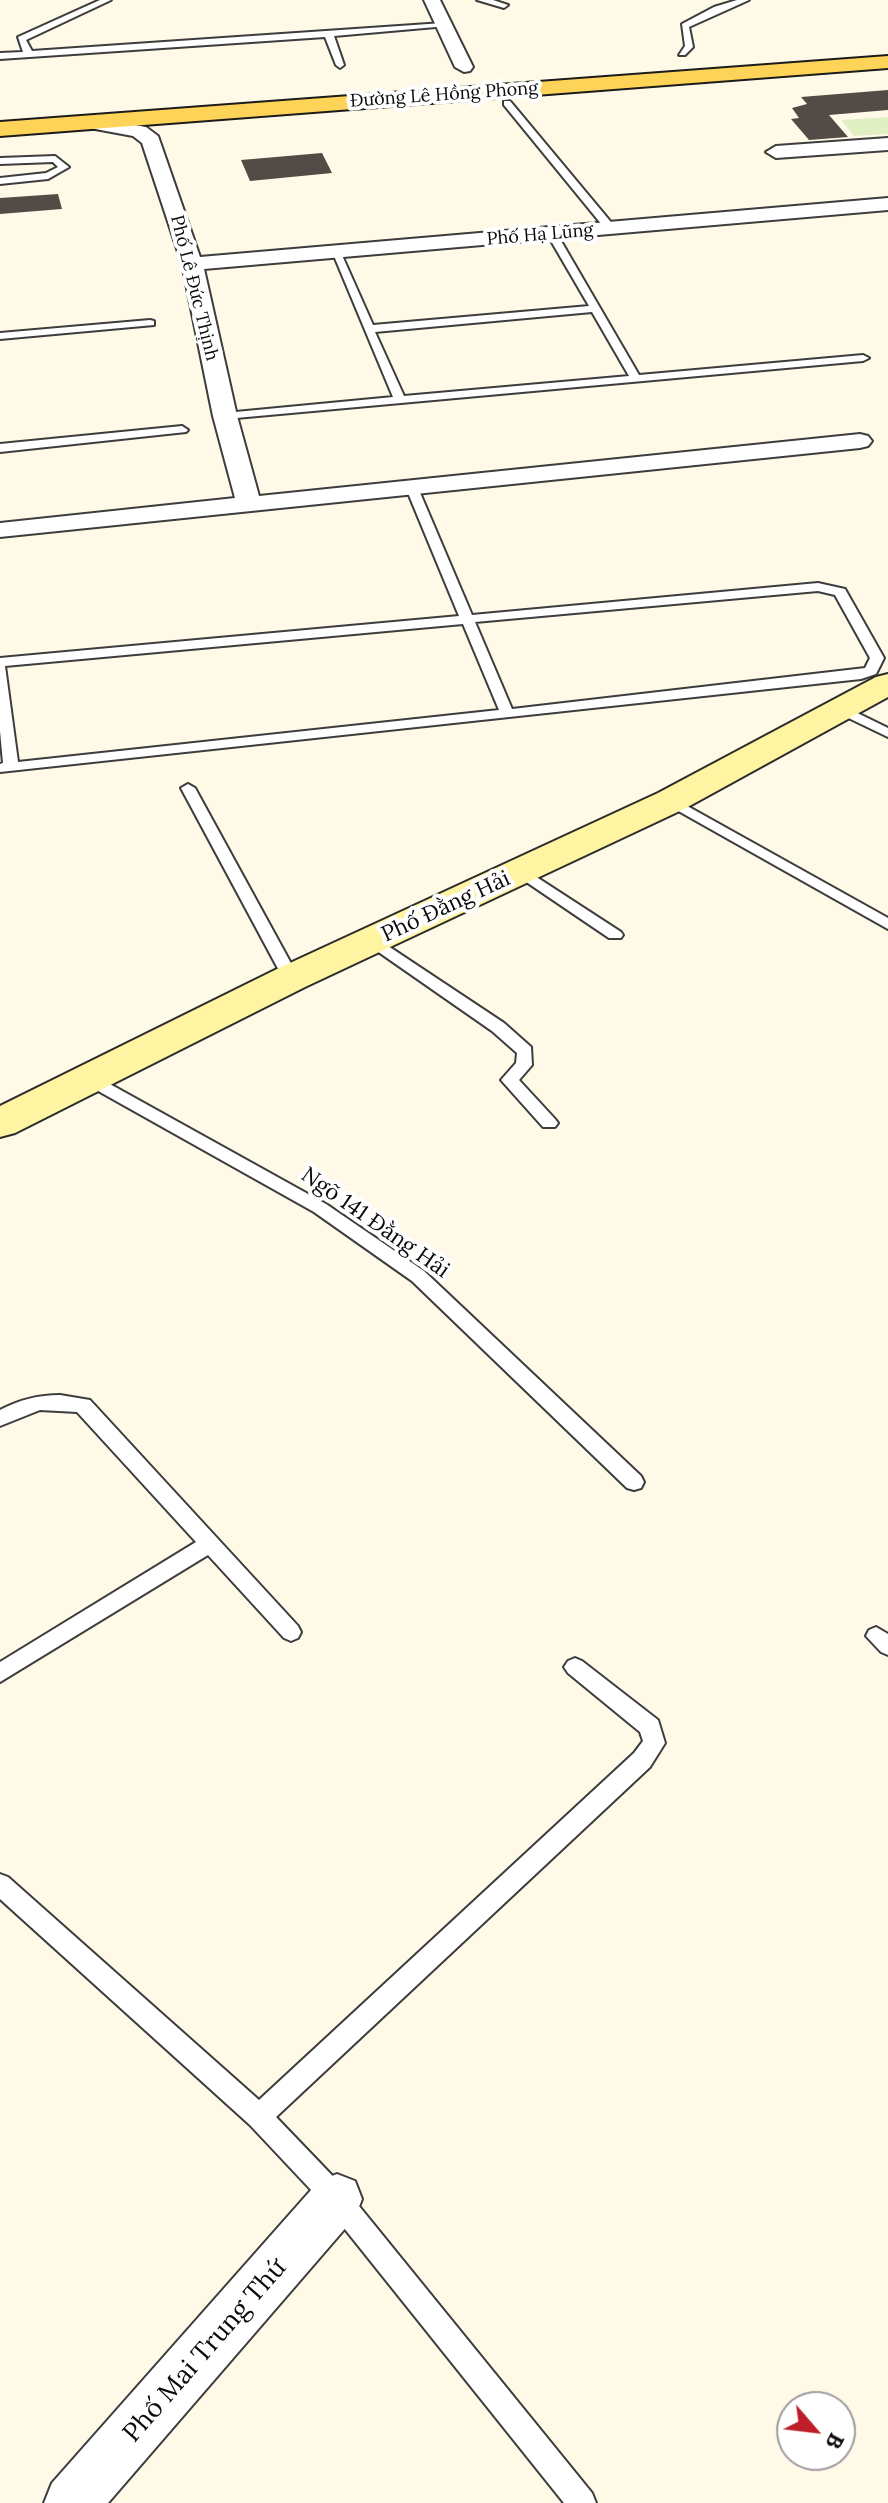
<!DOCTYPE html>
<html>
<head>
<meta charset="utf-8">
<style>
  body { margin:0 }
  #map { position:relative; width:888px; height:2503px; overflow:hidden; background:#fffae7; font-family:Lora,serif }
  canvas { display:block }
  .north { position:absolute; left:776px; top:2391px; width:80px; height:80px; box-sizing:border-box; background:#fff; border:2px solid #9d9d9d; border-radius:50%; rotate:118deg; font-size:22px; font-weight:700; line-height:32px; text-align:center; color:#0a0a0a }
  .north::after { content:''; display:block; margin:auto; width:28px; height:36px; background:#bd1e28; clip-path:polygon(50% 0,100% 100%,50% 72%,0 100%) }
</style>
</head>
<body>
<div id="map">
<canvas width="888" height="2503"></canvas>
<div class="north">B</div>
</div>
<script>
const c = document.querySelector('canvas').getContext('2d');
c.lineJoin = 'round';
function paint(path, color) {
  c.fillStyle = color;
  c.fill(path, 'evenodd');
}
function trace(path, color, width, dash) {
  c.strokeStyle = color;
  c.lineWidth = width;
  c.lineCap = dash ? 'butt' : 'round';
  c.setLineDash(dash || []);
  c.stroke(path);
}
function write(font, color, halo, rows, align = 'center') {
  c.font = font + ' Lora,serif';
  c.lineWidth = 8;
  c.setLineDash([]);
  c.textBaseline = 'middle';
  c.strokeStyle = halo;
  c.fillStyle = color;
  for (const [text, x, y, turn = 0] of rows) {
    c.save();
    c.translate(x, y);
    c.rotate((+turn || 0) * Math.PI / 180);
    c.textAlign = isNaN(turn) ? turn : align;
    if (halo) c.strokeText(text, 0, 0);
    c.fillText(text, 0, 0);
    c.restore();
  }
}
paint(new Path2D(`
  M 888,117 L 888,134 L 854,136 L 841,120 Z`), '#e1f0c2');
paint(new Path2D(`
  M 888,90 L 888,110 L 829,115 L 848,137 L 809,140 L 791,119 L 799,118 L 792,108 L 807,104 L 801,97 Z
  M 322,153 L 332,173 L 250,181 L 241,160 Z
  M 58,194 L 62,209 L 0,214 L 0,198 Z`), '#534b46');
const lane = new Path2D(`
  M 100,0 L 111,0 L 26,40 L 32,51 L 443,23 L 447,26 L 334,36 L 344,65 L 340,68 L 336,65 L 325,37 L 0,59 L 0,53 L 23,52 L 18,37 Z
  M 477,0 L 493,0 L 508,5 L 504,8 Z
  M 737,0 L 749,0 L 689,27 L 693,47 L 685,55 L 679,55 L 685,46 L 682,24 L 714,7 Z
  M 504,101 L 510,101 L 615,227 L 615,231 L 607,231 L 504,105 Z
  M 55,156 L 69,167 L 48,179 L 0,184 L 0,178 L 46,173 L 58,167 L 53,162 L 0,164 L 0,158 Z
  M 552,231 L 557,234 L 639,375 L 863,355 L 869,358 L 863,361 L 225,419 L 219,416 L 225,413 L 393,397 L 332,251 L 341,253 L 373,325 L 589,306 L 547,234 ZM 592,312 L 629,376 L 404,396 L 375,332 Z
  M 150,320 L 154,321 L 154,325 L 0,339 L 0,333 Z
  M 182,426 L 188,430 L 186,432 L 0,452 L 0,444 Z
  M 412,484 L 418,488 L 472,615 L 818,583 L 845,589 L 884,658 L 876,674 L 861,679 L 0,772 L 0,764 L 3,763 L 0,731 L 0,658 L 459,616 L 406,488 ZM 818,591 L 835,595 L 870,658 L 865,668 L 512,709 L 475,622 ZM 463,624 L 499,710 L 18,762 L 5,666 Z
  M 841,705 L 888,728 L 888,737 L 836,712 L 836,706 Z
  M 188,784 L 195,788 L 299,978 L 297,982 L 285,982 L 283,978 L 181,788 Z
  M 671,797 L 888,918 L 888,929 L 666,804 L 666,798 Z
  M 521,867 L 621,932 L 623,935 L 621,938 L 609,938 L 516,875 L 513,872 Z
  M 373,936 L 504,1023 L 531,1047 L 532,1065 L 519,1080 L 555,1119 L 558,1123 L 555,1127 L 543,1127 L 501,1080 L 516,1063 L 517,1053 L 492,1031 L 367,944 L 365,941 Z
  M 90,1073 L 326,1204 L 424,1271 L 641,1476 L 644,1482 L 641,1488 L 634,1490 L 627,1488 L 412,1281 L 314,1212 L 84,1083 L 82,1079 Z
  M 60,1395 L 90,1400 L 298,1626 L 301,1632 L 298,1638 L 291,1641 L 284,1638 L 208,1555 L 0,1682 L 0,1662 L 196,1542 L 77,1412 L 40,1410 L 0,1426 L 0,1410 C 19,1400 38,1395 60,1395 Z
  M 876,1627 L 888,1634 L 888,1655 L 881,1652 L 866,1636 L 869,1630 Z
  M 575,1658 L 582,1661 L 658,1720 L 665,1743 L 650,1767 L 276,2117 L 346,2190 L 592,2493 L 596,2503 L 564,2503 L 328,2208 L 250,2125 L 0,1899 L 0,1874 L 8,1877 L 259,2100 L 634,1753 L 643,1741 L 640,1732 L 568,1673 L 564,1667 L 568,1661 Z`);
const street = new Path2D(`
  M 424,0 L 440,0 L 473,67 L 470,71 L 464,72 L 455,67 Z
  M 86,116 L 146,127 L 158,136 L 200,257 L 888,198 L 888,210 L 204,269 L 237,416 L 259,496 L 860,434 L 868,436 L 872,441 L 868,446 L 860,448 L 0,537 L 0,523 L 235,498 L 213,416 L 182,264 L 142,143 L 133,136 L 79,126 L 77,122 Z
  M 888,138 L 888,150 L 776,158 L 766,152 L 776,146 Z
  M 337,2174 L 355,2181 L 362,2199 L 355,2217 L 108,2503 L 44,2503 L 52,2483 L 319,2181 Z`);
const secondary = new Path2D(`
  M 888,674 L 888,697 L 684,809 L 305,987 L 15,1133 L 0,1137 L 0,1106 L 277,969 L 658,793 L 876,677 Z`);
const primary = new Path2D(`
  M 888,56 L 888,68 L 0,136 L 0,122 Z`);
trace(lane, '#3d3d3d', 4);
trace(street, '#3d3d3d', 4);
trace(secondary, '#2c2c2c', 4);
trace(primary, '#1b1b1b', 4);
paint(lane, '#fff');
paint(street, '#fff');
paint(secondary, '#fff4a2');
paint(primary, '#fed458');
write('18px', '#0a0a0a', '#fff', [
  ["Đường Lê Hồng Phong",444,95,-4],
  ["Phố Hạ Lũng",540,235,-5],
  ["Phố Lê Đức Thịnh",194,288,76]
]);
write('22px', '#0a0a0a', '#fff', [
  ["Phố Đằng Hải",446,907,-25],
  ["Ngõ 141 Đằng Hải",375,1223,35]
]);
write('26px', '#0a0a0a', '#fff', [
  ["Phố Mai Trung Thứ",205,2351,-49]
]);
</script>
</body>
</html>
